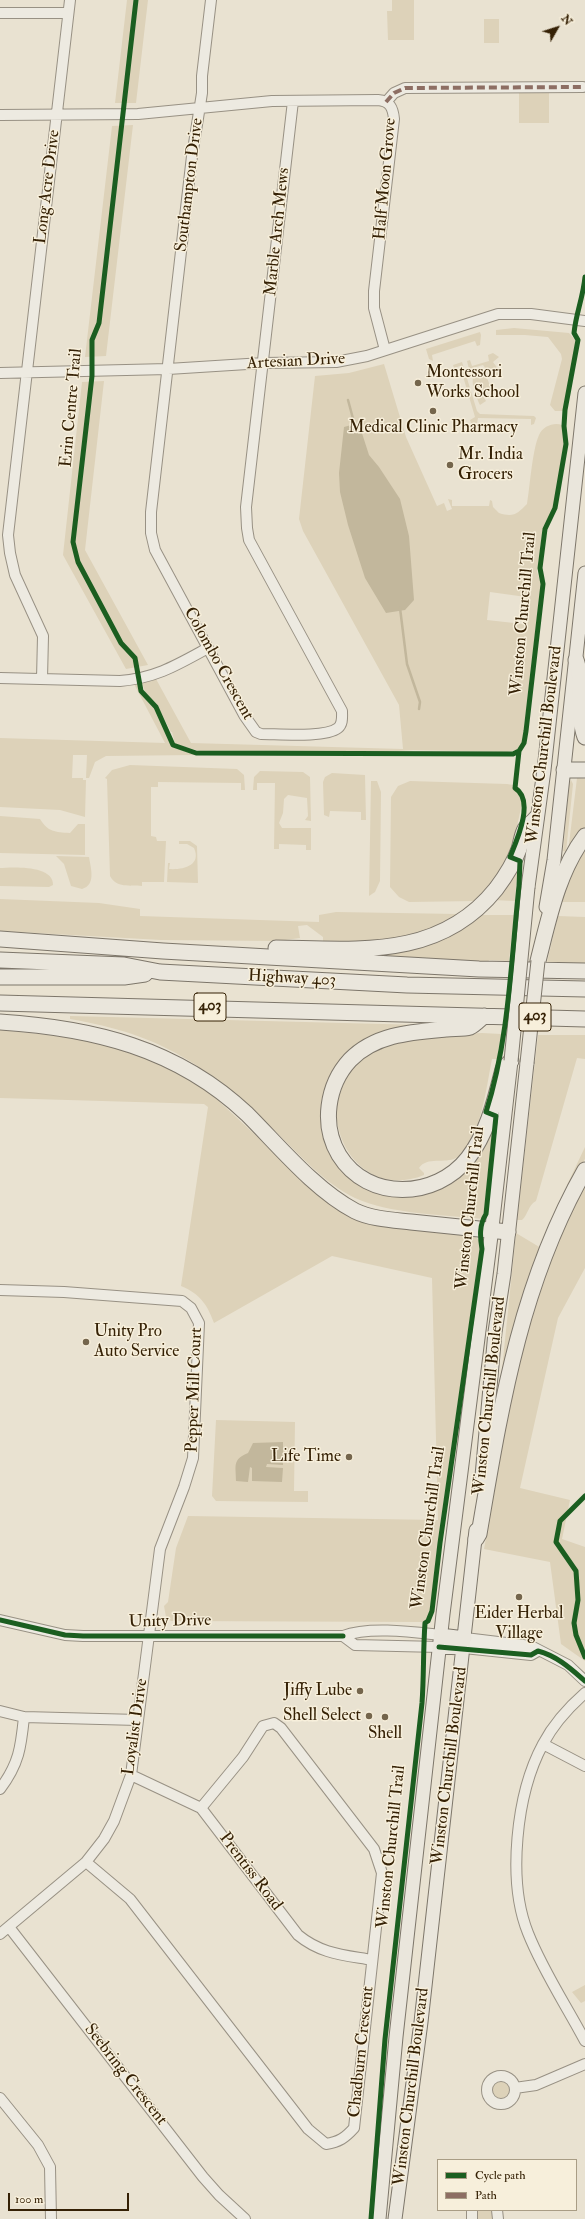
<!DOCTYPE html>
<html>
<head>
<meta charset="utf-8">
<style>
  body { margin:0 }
  #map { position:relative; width:585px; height:2219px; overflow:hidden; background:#e9e2d1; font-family:"IM FELL Double Pica",serif }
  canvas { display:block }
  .legend { position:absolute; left:437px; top:2159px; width:140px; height:52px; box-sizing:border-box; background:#f7efdb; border:1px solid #a99d85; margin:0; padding:5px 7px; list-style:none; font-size:12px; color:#352105 }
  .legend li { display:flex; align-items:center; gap:8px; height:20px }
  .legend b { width:20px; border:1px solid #a99d85 }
  .north { position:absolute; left:537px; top:8px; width:40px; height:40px; -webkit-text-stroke:3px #f7efdb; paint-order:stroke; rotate:51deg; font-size:11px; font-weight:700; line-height:16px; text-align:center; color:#352105 }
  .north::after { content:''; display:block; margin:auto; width:14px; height:18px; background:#352105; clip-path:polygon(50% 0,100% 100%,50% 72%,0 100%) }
  .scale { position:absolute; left:8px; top:2193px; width:121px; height:18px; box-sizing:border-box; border:2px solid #352105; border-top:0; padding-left:5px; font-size:12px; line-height:14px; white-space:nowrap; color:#352105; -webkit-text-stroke:3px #f7efdb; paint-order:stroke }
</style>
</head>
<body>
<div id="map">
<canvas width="585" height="2219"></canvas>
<ul class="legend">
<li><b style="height:5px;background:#1b5e20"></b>Cycle path</li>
<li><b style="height:5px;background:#8d6e63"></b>Path</li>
</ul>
<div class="north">N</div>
<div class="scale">100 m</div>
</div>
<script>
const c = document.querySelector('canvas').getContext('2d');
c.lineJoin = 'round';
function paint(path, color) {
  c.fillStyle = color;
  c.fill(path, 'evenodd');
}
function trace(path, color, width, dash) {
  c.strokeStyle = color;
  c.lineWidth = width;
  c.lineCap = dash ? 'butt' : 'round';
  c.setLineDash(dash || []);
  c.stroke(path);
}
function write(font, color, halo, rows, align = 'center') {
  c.font = font + ' "IM FELL Double Pica",serif';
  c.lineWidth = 3;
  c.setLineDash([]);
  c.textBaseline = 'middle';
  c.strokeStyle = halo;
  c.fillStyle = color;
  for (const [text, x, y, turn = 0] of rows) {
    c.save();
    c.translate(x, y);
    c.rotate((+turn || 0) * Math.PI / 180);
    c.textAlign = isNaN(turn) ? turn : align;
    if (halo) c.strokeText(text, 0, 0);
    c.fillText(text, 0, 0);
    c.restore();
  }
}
paint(new Path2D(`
  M 127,0 L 148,0 L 136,103 L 115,103 Z
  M 392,0 L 414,0 L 414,40 L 388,40 L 387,11 L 392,11 Z
  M 484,19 L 499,19 L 499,43 L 484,43 Z
  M 519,93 L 549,93 L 549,123 L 519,123 Z
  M 133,125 L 106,356 L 85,357 L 112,126 Z
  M 514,328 L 569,333 L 576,341 L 564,411 L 555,411 L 550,405 L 562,359 L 561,354 L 548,337 L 525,335 L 496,335 L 496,330 Z
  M 480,332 L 481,335 L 480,345 L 477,346 L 475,341 L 432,355 L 433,361 L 429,359 L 426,349 Z
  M 493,353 L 499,357 L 493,362 L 502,374 L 494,379 L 483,365 L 469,369 L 467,361 L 470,360 L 472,366 L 489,361 L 488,355 Z
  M 462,362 L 477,411 L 480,414 L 534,416 L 536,418 L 534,424 L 531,425 L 531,419 L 478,418 L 477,423 L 471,423 L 470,420 L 475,417 L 460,366 L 454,368 L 453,365 Z
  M 384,364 L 406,437 L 437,506 L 444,503 L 447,511 L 452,509 L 448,499 L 452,500 L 452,506 L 489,506 L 490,500 L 492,501 L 493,507 L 499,513 C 514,518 518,513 527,504 C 530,487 532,451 539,435 C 543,426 554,422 562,425 L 565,445 L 554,507 L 543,528 L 537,572 L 541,583 L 522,744 L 516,750 L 507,752 L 413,750 L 368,753 L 323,751 L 200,751 L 175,744 L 172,732 L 171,732 L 156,703 L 145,692 L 142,682 L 156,679 L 191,743 L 403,749 L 399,705 L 303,531 L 299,519 L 315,376 L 349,373 ZM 490,592 L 526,597 L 523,624 L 487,620 Z
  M 478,371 L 485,373 L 491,388 L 482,394 L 486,401 L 480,405 C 476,396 467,377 478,371 Z
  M 104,381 L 85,550 L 148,665 L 126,669 L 63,555 L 82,382 Z
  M 134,684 L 137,684 L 141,694 L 154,708 L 171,746 L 195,755 L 106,756 L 95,762 L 89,778 L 86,778 L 87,755 L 73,755 L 72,778 L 83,778 L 83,780 L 86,780 L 85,817 L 60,810 L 0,807 L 0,738 L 165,743 Z
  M 130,765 L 237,769 L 244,775 L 245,790 L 241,790 L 241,783 L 158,782 L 158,787 L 151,787 L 151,836 L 156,837 L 157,841 L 166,841 L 164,882 L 142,882 L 142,886 C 130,885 116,888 110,876 L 107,779 L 105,778 L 112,770 Z
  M 260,771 L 303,772 L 310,777 L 311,821 L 305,820 L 308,816 L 307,798 L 288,795 L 284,799 L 283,813 L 279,823 L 282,828 L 311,828 L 311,850 L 306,850 L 306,845 L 279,844 L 279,849 L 274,849 L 275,783 L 257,783 L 257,790 L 253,790 L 254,777 Z
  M 332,773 L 365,775 L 366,820 L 361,820 L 361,812 L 330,811 L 329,817 L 324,815 L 323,782 L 325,777 Z
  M 577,778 L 585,779 L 585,829 L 573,846 L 569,844 Z
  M 571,780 L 573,784 L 566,852 L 563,851 L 569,784 Z
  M 371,781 L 377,781 L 381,792 L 380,881 L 375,892 L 369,896 Z
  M 410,781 L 507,784 L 513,785 L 512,787 L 517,791 L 522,803 L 514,841 L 504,870 L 476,901 L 409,902 L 399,897 L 390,887 L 391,797 L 398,786 Z
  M 0,816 L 40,819 C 48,832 55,832 70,833 L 78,824 L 85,824 L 85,855 L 0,853 Z
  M 179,841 L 190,841 L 197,846 L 198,883 L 167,882 L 168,863 L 170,863 L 169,869 C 182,870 202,866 194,848 L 187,844 L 179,844 Z
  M 585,846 L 585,902 L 561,902 L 571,874 Z
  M 56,856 L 89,857 C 91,869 96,885 82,889 L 71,886 L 64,864 Z
  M 0,868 C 13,867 54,865 53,885 L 49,887 L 0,886 Z
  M 514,872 L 517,873 L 515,901 L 492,900 Z
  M 0,899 L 99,903 L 140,909 L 140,916 L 319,922 L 319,915 L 336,912 L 458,914 C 409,943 378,941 323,942 L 323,937 L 307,925 L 298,926 L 300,938 L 278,941 L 161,940 L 0,931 Z
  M 477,915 L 514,915 L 509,961 L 489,960 L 488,962 L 437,961 L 436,958 L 351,957 L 378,954 Z
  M 558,916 L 585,917 L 585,965 L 547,962 Z
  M 70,1016 L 422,1025 L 372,1037 L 324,1103 L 353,1175 L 427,1191 L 493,1127 L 483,1219 C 446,1215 389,1214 355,1198 C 324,1183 300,1155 275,1131 C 207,1066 164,1035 70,1019 Z
  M 0,1030 C 81,1038 141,1044 210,1093 L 328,1202 L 471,1234 L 481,1241 L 439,1533 L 430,1612 L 429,1618 L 425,1622 L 171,1621 L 166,1617 L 164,1606 L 168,1602 L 176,1548 L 188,1516 L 438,1520 L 432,1278 L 332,1256 L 214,1323 C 207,1304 200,1294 181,1286 L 208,1107 L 204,1104 L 0,1098 Z
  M 482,1033 L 501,1034 L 497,1059 L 492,1059 C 487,1083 480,1146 456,1158 C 445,1164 427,1156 419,1168 L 424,1173 L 424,1175 C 345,1207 300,1087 374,1049 C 400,1035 453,1035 482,1033 Z
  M 538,1035 L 585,1035 L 585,1059 L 577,1058 L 536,1201 C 528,1205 528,1215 522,1220 L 517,1220 Z
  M 585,1147 L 585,1159 L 569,1187 L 567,1185 Z
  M 585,1180 L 585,1268 L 558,1318 L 520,1488 L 570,1500 L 562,1539 L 585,1547 L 585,1661 L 561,1644 L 550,1562 L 484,1549 L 514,1381 L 537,1289 Z
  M 516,1233 L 541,1248 L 504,1379 L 501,1379 Z
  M 216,1420 L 295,1422 L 294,1491 L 308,1491 L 308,1502 L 216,1501 L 212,1496 Z
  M 585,1985 L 585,2001 L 581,2003 L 572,1992 Z
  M492 2090a9 9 0 1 1 18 0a9 9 0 1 1-18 0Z
  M 477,2210 L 492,2210 L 493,2219 L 476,2219 Z`), '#ddd2b9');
paint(new Path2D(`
  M 355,424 L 359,424 L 369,455 L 379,467 L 400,499 L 409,536 L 414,600 L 405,610 L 386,613 L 365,578 L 348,525 L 340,492 L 339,473 L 344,427 Z
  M 283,1442 L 283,1465 L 267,1464 L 266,1467 L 283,1468 L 282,1482 L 252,1481 L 252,1468 L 250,1467 L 248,1482 L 236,1481 C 236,1465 232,1460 248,1453 L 253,1443 Z`), '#c2b79c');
trace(new Path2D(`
  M 348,400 L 355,426
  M 400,608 L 407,664 L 420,702 L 419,709`), '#c2b79c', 2.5);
const minor = new Path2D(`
  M 211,0 L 202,76 L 202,93 L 192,156 L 151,512 L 151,533 L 155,550 L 244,715 L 256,732 L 261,734 C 279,734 325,738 338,728 C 343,724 342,717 342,711 L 249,540 L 247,528 L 246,507 L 293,101
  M 0,13 L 68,13
  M 386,102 L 394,93 L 405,88 L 583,87
  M 0,115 L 138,114 L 272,101 L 378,100 C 390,101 393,108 394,119 L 374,291 L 374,308 L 385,350
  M 0,373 L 168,369 L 263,363 L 336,362 L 367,356 L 498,314 L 531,314 L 585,321
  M 0,678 L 120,681 C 156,678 177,665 208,648
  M 42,679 L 43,636 L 15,575 L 10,553 L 8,535 L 70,0
  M 0,1290 L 64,1292 L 182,1301 L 191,1308 L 199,1323 L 193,1458 L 184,1487 L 160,1549 L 131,1775 L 114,1821 L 104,1839 L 86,1862 L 0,1934
  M 0,1620 L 65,1635 L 83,1636 L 343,1636 C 369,1626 413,1632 440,1635
  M 343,1636 L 355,1645 L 439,1647
  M 465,1638 L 531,1646 L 568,1665 L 585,1681
  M 464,1648 L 531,1655 L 538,1651
  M 585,1693 C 569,1707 553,1725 543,1744 C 516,1794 507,1881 528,1933 C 543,1971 566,2005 585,2041
  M 0,1711 L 24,1717 L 138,1720
  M 543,1744 L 585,1766
  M 131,1775 L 201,1808 L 298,1935 C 321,1954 344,1955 372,1960
  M 0,1789 C 19,1764 21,1747 24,1717
  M 86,1862 L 130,1899 L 308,2129 L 326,2144 C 339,2142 345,2138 354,2128 L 382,1873 L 374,1849 L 281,1728 L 274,1723 L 263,1726 L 243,1757 L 201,1808
  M 9,1927 L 203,2177 L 219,2195 L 245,2219
  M487 2090a14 14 0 1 1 28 0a14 14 0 1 1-28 0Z
  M 515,2088 L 536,2085 L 585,2064
  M 0,2098 L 38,2145 L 50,2167 L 51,2219
  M 497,2210 L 498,2219
  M 472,2219 L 472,2210`);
const major = new Path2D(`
  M 528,887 L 544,770 L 585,393
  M 546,907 L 554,860 L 585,573
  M 481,1487 L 495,1332 L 504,1274 L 527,1063
  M 440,1635 L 465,1638
  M 439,1647 L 464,1648
  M 379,2219 L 396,2037 L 443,1614 L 491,1236 L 511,1061
  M 395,2219 L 421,2022 L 476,1530`);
const highway = new Path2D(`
  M 576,660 C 585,684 576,712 585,737
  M 564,770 L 585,770
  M 0,939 L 163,951 L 479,969 L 585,971
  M 276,948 C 357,949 439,960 496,889 C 505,877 514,863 519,849 C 521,843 522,834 525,829 C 528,825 533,822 536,818
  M 0,960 L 124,965 L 160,972 L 407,985 L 585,989
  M 538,961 C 549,918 558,872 585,836
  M 0,977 L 124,977 L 145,974
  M 0,1003 L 585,1019
  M 484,1016 C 480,1019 475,1025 470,1027 C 463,1029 453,1028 446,1029 C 412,1032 375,1034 350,1060 C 327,1085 321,1125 339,1155 C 368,1202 436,1199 468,1158 C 488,1132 495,1100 503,1069 L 511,1061
  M 0,1022 C 93,1028 177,1048 247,1114 C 279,1146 315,1190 355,1211 C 371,1219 393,1220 411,1222 C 443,1225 476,1229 508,1232
  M 476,1539 L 479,1534 C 501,1406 520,1284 585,1170`);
trace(minor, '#989184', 12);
trace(major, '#7d766a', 15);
trace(highway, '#7d766a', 17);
trace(minor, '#edeae1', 10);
trace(major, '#eae6dc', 13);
trace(highway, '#eae6dc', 15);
const majorBridge = new Path2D(`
  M 511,1061 L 528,887
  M 527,1063 L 538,961`);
trace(majorBridge, '#7d766a', 15, []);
trace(majorBridge, '#eae6dc', 13);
trace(new Path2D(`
  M 386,102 L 394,93 L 405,88 L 583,87`), '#8d6e63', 4, [8, 4]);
trace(new Path2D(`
  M 136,0 L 99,323 L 92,340 L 92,376 L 73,542 L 78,562 L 121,643 L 135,658 L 141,691 L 156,707 L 173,745 L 196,753 L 513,754 L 519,751
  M 585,1496 L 560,1521 L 556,1542 L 576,1571 L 578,1600 L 574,1623 L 576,1635 L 585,1657
  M 0,1620 L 65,1635 L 83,1636 L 343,1636
  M 439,1647 L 531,1655 L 538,1651 C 557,1656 570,1668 585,1681
  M 371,2219 L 385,2039 L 422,1703 C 424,1676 423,1650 425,1623 L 428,1621 L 432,1611 L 440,1543 L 482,1249 C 480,1237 479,1225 486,1214 L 496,1116 L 486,1112 C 509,1040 511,961 519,886 L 520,861 L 510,857 C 517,840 535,800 515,788 L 519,751 L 524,743 L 526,731 L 543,584 L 540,568 L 545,529 L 555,508 L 566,444 L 564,426 L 565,410 L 578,340 L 574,333 C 576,313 583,298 585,277`), '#1b5e20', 5);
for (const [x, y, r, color] of [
  [418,383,4,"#74654c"],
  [433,411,4,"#74654c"],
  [450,465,4,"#74654c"],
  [86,1342,4,"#74654c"],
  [349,1457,4,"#74654c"],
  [519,1597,4,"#74654c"],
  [360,1691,4,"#74654c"],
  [369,1716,4,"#74654c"],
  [385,1717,4,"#74654c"]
]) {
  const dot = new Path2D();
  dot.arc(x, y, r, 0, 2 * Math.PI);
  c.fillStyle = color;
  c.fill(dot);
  trace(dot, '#f7efdb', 1.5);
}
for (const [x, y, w] of [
  [210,1007,32],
  [535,1017,32]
]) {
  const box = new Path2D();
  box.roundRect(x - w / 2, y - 14, w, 28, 3);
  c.fillStyle = '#f7efdb';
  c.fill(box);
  trace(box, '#352105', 1);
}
write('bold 16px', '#352105', null, [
  ["403",210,1007],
  ["403",535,1017]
]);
write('17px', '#352105', '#f7efdb', [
  ["Half Moon Grove",386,179,-85],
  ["Southampton Drive",190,185,-83],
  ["Long Acre Drive",48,187,-83],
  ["Marble Arch Mews",278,232,-84],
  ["Artesian Drive",296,362,-3],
  ["Erin Centre Trail",72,408,-85],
  ["Winston Churchill Trail",524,614,-85],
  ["Colombo Crescent",218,664,61],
  ["Winston Churchill Boulevard",545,745,-83],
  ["Highway 403",292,979,3],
  ["Winston Churchill Trail",471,1208,-84],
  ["Pepper Mill Court",195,1390,-88],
  ["Winston Churchill Boulevard",490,1396,-84],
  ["Winston Churchill Trail",429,1528,-82],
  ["Unity Drive",170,1622,-1],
  ["Loyalist Drive",136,1727,-82],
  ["Winston Churchill Boulevard",450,1766,-83],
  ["Winston Churchill Trail",392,1847,-84],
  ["Prentiss Road",250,1872,53],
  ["Chadburn Crescent",362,2052,-84],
  ["Seebring Crescent",125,2075,52],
  ["Winston Churchill Boulevard",412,2087,-83]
]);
write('17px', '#352105', '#f7efdb', [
  ["Montessori",426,373],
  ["Works School",426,393],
  ["Medical Clinic Pharmacy",433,428,"center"],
  ["Mr. India",458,455],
  ["Grocers",458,475],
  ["Unity Pro",94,1332],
  ["Auto Service",94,1352],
  ["Life Time",341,1457,"right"],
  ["Eider Herbal",519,1614,"center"],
  ["Village",519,1634,"center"],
  ["Jiffy Lube",352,1691,"right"],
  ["Shell Select",361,1716,"right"],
  ["Shell",385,1734,"center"]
], 'left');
</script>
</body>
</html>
